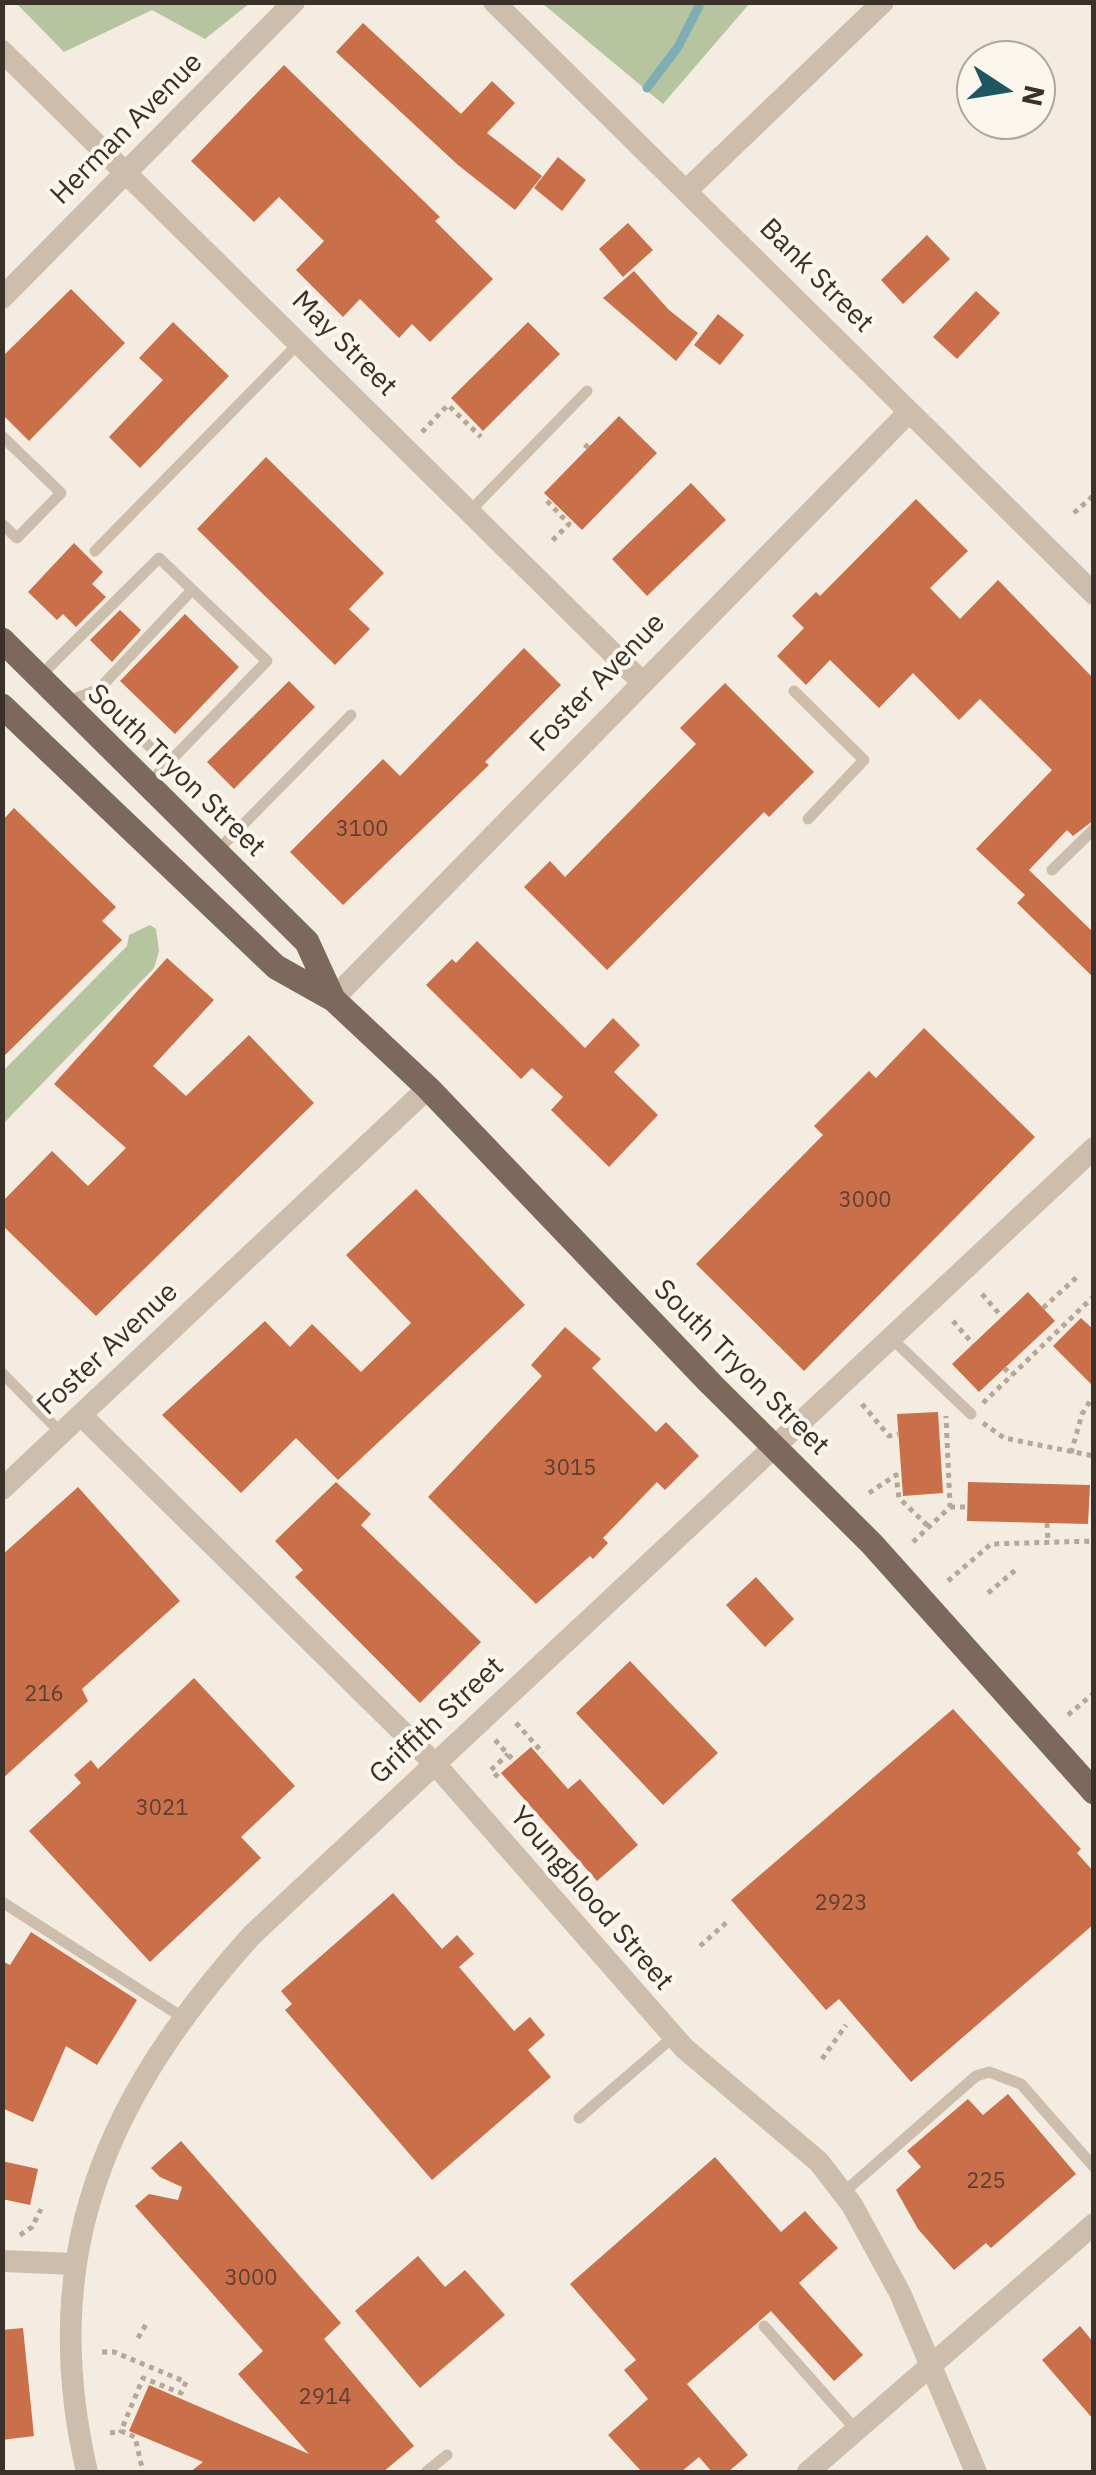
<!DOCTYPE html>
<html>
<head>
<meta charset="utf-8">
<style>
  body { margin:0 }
  #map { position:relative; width:1096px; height:2475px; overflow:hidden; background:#f4ece1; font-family:"IBM Plex Sans",sans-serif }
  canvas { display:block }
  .frame { position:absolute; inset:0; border:5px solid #3b312b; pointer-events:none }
  .north { position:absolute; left:956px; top:40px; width:100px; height:100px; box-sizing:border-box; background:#fbf6ee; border:2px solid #aea7a0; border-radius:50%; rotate:102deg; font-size:28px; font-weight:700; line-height:40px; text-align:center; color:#3b312b }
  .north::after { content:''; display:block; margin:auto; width:35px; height:45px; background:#1e575f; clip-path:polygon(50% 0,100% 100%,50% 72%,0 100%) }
</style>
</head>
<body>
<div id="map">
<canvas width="1096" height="2475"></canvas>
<div class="frame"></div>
<div class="north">N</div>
</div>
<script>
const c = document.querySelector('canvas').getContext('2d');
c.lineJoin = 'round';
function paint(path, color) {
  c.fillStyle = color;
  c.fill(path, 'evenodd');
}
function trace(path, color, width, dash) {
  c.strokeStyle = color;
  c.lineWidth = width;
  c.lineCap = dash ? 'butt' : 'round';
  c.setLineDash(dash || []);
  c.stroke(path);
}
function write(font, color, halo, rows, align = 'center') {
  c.font = font + ' "IBM Plex Sans",sans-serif';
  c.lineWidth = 8;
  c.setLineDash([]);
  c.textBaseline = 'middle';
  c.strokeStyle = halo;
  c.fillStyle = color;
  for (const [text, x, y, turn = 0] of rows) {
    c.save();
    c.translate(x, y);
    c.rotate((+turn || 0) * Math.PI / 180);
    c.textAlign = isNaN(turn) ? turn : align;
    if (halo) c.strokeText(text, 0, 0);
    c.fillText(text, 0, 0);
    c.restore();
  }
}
paint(new Path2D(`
  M 16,3 L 250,3 L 205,39 L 152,10 L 64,52 Z
  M 542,3 L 750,3 L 663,104 Z
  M 150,925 L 156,929 L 159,951 L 154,968 L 3,1124 L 3,1071 L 127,946 L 129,935 Z`), '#b6c4a0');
trace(new Path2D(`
  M 647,88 L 678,47 L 701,2`), '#7eaeb3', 9);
paint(new Path2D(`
  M 363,23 L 461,114 L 492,81 L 515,103 L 487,133 L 542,176 L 515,210 L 458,165 L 336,52 Z
  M 284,65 L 440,217 L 435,221 L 493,279 L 430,342 L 412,324 L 399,338 L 360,299 L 343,317 L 296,270 L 324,241 L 279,197 L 254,222 L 191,161 Z
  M 558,157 L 586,180 L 562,211 L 534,188 Z
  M 628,223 L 653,250 L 623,277 L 599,249 Z
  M 927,235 L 950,259 L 903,304 L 881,280 Z
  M 634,271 L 669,310 L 698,333 L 676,361 L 603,298 Z
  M 71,289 L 125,343 L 29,441 L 2,414 L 2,357 Z
  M 976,291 L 1000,313 L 957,359 L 933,337 Z
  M 718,314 L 744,335 L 720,365 L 694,345 Z
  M 173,322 L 229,376 L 140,468 L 109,437 L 163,380 L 139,358 Z
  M 528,322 L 560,354 L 483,431 L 451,398 Z
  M 619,416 L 657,453 L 582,530 L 544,493 Z
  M 266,457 L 384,573 L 349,609 L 370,629 L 335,665 L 197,529 Z
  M 691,483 L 726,520 L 647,596 L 612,559 Z
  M 916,499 L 968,551 L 930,588 L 960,619 L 998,580 L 1094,679 L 1094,820 L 1073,836 L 1067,830 L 1029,870 L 1094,933 L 1094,978 L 1017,903 L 1025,895 L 976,849 L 1052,770 L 980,699 L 959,720 L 913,673 L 879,708 L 830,660 L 806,685 L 777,656 L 804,628 L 792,616 L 816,592 L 820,596 Z
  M 74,543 L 103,572 L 92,584 L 106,597 L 76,627 L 63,614 L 57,620 L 28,592 Z
  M 120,610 L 141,630 L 112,662 L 90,640 Z
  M 185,614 L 239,667 L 175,734 L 120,681 Z
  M 524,648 L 561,685 L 485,762 L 489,765 L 343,905 L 290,852 L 383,759 L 400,776 Z
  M 289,681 L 315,707 L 234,789 L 207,762 Z
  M 725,683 L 814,772 L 769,817 L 764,812 L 607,970 L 524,887 L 550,861 L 565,877 L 696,744 L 680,728 Z
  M 14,808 L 116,907 L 102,921 L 122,940 L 2,1058 L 2,821 Z
  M 477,941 L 585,1048 L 613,1018 L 640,1045 L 614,1072 L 658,1115 L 609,1167 L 551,1110 L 563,1097 L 532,1068 L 521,1079 L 426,985 L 452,959 L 456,963 Z
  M 167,958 L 214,1000 L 153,1066 L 186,1096 L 249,1035 L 314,1103 L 96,1316 L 2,1225 L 2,1202 L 52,1151 L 88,1186 L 126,1148 L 54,1084 Z
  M 924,1028 L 1035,1137 L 804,1371 L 696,1264 L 823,1135 L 814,1126 L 869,1071 L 876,1078 Z
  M 416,1189 L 525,1305 L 338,1480 L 296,1438 L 241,1493 L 162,1415 L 265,1321 L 290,1347 L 312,1324 L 361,1372 L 411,1323 L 346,1255 Z
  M 1028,1292 L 1055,1321 L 979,1392 L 952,1364 Z
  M 1081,1318 L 1094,1330 L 1094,1387 L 1053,1346 Z
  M 565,1327 L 601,1359 L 592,1368 L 656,1432 L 666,1422 L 699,1456 L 665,1490 L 657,1482 L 603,1538 L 608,1543 L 593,1559 L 590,1556 L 536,1604 L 428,1497 L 542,1376 L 531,1365 Z
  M 938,1412 L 943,1493 L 903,1496 L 897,1414 Z
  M 336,1482 L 371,1514 L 361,1525 L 481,1642 L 420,1703 L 295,1577 L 303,1570 L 275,1541 Z
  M 968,1482 L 1090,1485 L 1088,1524 L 967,1521 Z
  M 78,1487 L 180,1601 L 82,1689 L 88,1701 L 2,1779 L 2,1555 Z
  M 756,1577 L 794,1619 L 765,1647 L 726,1605 Z
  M 630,1661 L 718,1753 L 663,1805 L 576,1713 Z
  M 194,1678 L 295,1786 L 241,1837 L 261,1858 L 150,1962 L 29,1831 L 81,1783 L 74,1775 L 91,1760 L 98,1769 Z
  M 953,1709 L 1081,1849 L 1077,1853 L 1094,1872 L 1094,1924 L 911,2082 L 839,1999 L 826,2010 L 731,1900 Z
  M 531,1747 L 568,1789 L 580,1779 L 638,1845 L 597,1881 L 501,1773 Z
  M 393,1893 L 442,1949 L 457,1935 L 474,1954 L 459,1967 L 514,2031 L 530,2017 L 545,2035 L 528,2050 L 551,2077 L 432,2180 L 285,2010 L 292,2004 L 281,1991 Z
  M 31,1932 L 137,2000 L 97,2065 L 66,2046 L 33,2122 L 2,2108 L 2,1961 L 10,1965 Z
  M 1008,2094 L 1076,2174 L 991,2248 L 986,2243 L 954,2270 L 918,2229 L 896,2190 L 921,2167 L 907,2151 L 968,2099 L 983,2115 Z
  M 181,2141 L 341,2323 L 324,2339 L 414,2446 L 383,2472 L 190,2472 L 203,2462 L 129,2431 L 149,2385 L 309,2454 L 238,2374 L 263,2351 L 135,2206 L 149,2194 L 178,2200 L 182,2187 L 160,2177 L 151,2168 Z
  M 715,2157 L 781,2232 L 805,2211 L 838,2248 L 799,2283 L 863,2355 L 834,2381 L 771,2311 L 687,2384 L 748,2455 L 728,2472 L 712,2472 L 699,2457 L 681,2472 L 642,2472 L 608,2435 L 648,2399 L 624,2370 L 636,2360 L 570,2284 Z
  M 2,2161 L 38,2169 L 30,2205 L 2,2199 Z
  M 418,2256 L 445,2287 L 465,2270 L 505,2315 L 420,2388 L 355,2311 Z
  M 1080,2326 L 1094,2343 L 1094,2420 L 1042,2360 Z
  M 23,2328 L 34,2436 L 2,2440 L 2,2330 Z`), '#c96f4a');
trace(new Path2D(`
  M 422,432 L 448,405 L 481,437
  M 585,448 L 589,443
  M 547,501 L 569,524 L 549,544
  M 1074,513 L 1094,495
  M 982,1294 L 1002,1317
  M 1043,1308 L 1077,1277
  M 953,1321 L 973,1344
  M 1004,1368 L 1012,1375
  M 983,1403 L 1094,1296
  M 862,1404 L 889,1436 L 898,1434
  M 983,1423 L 1004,1438 L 1094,1456
  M 1071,1453 L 1082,1414 L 1094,1395
  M 869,1493 L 896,1475 L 899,1498 L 929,1527
  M 950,1507 L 967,1507
  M 1047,1523 L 1048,1542
  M 913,1542 L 950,1507 L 946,1416
  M 948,1581 L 991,1544 L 1094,1541
  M 988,1593 L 1018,1568
  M 1068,1715 L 1094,1693
  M 516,1723 L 543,1753
  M 495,1740 L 514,1761
  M 498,1777 L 491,1770 L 508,1754
  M 700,1946 L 727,1922
  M 822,2059 L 846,2025
  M 20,2235 L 32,2227 L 41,2209
  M 138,2338 L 148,2321
  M 102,2352 L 114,2352 L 186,2382 L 181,2393 L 143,2378 L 121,2431 L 135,2437 L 143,2472
  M 110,2433 L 121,2431`), '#b9a796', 5, [5, 5]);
trace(new Path2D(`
  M 2,436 L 61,493 L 17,538 L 2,524
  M 470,511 L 587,391
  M 95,551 L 300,342
  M 39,677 L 159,558 L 267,661 L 148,784
  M 99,689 L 103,702 L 168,764
  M 794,691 L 864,760 L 808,819
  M 66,702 L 99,689 L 192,590
  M 217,851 L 351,715
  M 1052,870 L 1094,829
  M 890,1337 L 971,1414
  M 2,1373 L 62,1434
  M 2,1902 L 182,2017
  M 579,2118 L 673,2037
  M 843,2193 L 976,2076 L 989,2072 L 1021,2084 L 1094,2167
  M 764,2326 L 857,2431
  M 426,2472 L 447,2455`), '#cdbdac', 11);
trace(new Path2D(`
  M 494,2 L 1094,594
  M 2,51 L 641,681
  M 687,190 L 883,2
  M 2,298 L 294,2
  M 333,999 L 909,412
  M 82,1416 L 435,1764 L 684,2048 L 819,2162 L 852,2205 L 900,2293 L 976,2472
  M 2,1489 L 428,1088
  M 2,2261 L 75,2264
  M 87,2472 C 36,2253 107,2096 252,1935 L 1094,1148
  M 808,2472 L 1094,2224`), '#cdbdac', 22);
trace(new Path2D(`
  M 2,640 L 307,942 L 333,999
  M 2,706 L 276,967 L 333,999 L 428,1088 L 711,1384 L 872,1544 L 1094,1792`), '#7d695c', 25);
write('22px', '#5e4033', null, [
  ["3100",362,830],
  ["3000",865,1201],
  ["3015",570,1469],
  ["216",44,1695],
  ["3021",162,1809],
  ["2923",841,1904],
  ["225",986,2182],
  ["3000",251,2279],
  ["2914",325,2398]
]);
write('28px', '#3b312b', '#fbf6ee', [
  ["Herman Avenue",127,129,-45],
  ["Bank Street",816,276,45],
  ["May Street",344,344,45],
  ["Foster Avenue",598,683,-46],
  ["South Tryon Street",176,771,44],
  ["Foster Avenue",108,1349,-43],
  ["South Tryon Street",741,1368,45],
  ["Griffith Street",437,1721,-43],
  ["Youngblood Street",591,1899,49]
]);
</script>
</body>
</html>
